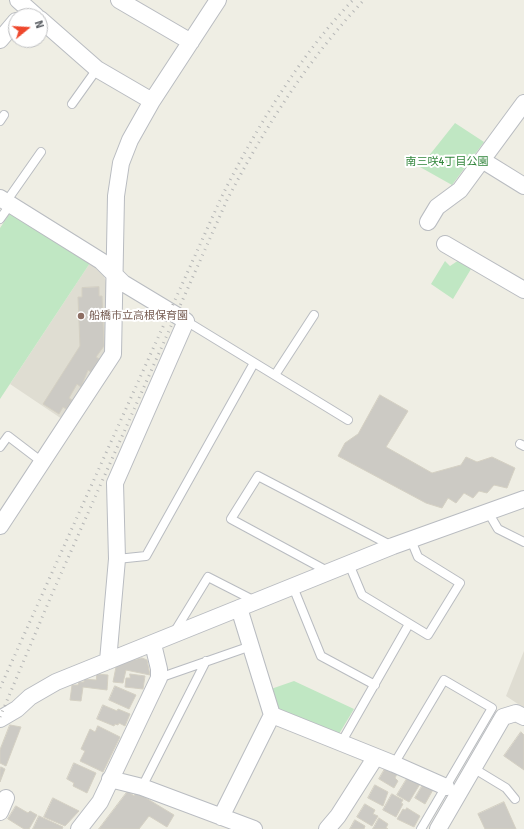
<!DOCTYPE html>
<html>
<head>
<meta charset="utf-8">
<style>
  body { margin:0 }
  #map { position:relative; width:524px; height:829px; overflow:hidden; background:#efeee4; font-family:Signika,sans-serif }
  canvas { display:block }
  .north { position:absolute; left:8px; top:8px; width:40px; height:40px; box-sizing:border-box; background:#fff; border:1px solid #bebfc1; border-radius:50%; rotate:72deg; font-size:11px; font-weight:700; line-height:16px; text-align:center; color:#5c6065 }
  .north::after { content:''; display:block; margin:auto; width:14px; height:18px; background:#ee472c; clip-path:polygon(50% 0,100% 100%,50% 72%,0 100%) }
</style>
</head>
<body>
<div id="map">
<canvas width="524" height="829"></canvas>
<div class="north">N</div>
</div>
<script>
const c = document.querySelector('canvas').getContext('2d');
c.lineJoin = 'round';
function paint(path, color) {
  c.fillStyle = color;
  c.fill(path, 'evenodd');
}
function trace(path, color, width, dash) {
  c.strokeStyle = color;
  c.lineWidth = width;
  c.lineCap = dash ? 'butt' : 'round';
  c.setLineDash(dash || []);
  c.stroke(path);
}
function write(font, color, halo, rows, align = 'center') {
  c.font = font + ' Signika,"Noto Sans JP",sans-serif';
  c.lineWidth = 4;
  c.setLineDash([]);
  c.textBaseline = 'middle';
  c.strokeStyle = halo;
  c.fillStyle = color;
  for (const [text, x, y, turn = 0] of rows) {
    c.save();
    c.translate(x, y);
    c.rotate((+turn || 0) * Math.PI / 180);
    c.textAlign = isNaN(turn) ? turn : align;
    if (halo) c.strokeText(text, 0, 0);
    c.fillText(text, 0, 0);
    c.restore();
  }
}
paint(new Path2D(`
  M 92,260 L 102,270 L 106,282 L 108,351 L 62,419 L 10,384 Z
  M 524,651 L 524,708 L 506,696 Z`), '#dfddd2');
paint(new Path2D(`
  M 455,123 L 484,142 L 452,185 L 420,167 Z
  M 10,213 L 92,260 L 0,399 L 0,228 Z
  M 459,260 L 471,269 L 453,299 L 431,284 L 445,261 L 450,266 Z
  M 294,681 L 354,709 L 339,734 L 278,709 L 271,689 Z`), '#c0e7c3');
const building = new Path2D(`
  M 99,287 L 99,296 L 102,296 L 104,346 L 96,357 L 99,359 L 91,372 L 88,370 L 81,387 L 77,384 L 69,398 L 72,400 L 66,409 L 63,407 L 59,414 L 43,404 L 80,346 L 78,297 L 82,297 L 82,288 Z
  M 380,395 L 408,411 L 386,447 L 432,473 L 461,465 L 466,457 L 477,462 L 492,457 L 515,468 L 507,488 L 494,485 L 487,493 L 479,491 L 473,498 L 464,493 L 456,503 L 448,498 L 442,508 L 426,503 L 338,456 L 345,443 L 358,434 Z
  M 142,658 L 147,660 L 150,675 L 126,670 L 123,683 L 113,682 L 116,667 L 121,663 Z
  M 97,674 L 108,675 L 107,690 L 83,687 L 81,701 L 70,700 L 72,685 L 78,685 L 79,682 L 84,682 L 84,679 L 96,680 Z
  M 130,674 L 145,676 L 143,689 L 125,687 L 126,678 L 130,678 Z
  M 115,686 L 136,695 L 129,709 L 109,700 Z
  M 103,705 L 117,711 L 118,709 L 130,714 L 125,726 L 119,723 L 118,725 L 115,724 L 114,726 L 97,719 Z
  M 10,725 L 21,727 L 6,766 L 0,763 L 0,750 Z
  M 98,726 L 120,737 L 103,772 L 80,761 L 85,751 L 81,749 L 90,729 L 95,732 Z
  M 521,732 L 524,735 L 524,770 L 504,756 Z
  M 74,763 L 96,773 L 87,793 L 73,786 L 74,783 L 67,779 Z
  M 1,767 L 5,769 L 0,782 L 0,769 Z
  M 386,767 L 397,774 L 395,778 L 398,781 L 394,788 L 379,779 Z
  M 408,777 L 420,784 L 409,802 L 397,795 Z
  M 424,783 L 434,788 L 425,804 L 415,798 Z
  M 375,785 L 388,792 L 383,806 L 368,798 Z
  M 128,791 L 134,796 L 136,792 L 174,815 L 167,827 L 149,816 L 139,829 L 99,829 Z
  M 392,794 L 403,800 L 401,803 L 403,804 L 396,817 L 383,810 Z
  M 53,798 L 79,811 L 65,826 L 44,817 Z
  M 504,802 L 516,829 L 485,829 L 478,814 Z
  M 365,804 L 375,810 L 373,814 L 378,816 L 372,826 L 357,817 Z
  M 16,806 L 28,813 L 30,811 L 37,815 L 29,829 L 24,829 L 8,819 Z
  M 407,808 L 420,816 L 414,827 L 397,819 L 403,809 L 405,810 Z
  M 39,816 L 63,827 L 62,829 L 33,829 Z
  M 379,818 L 388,824 L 386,828 L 388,829 L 373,829 Z
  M 355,820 L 365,826 L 364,829 L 350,829 Z`);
paint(building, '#cccac4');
trace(building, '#d4d0c3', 1);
const lane = new Path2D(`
  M 72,104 L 97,69
  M 0,121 L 4,115
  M 6,202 L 41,152
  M 0,219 L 10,205
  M 186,321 L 348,420
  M 275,375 L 314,315
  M 520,444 L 524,446
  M 0,447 L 8,436 L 42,462
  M 488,512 L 498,529 L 524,542
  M 117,559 L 146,556 L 254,363
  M 349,564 L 362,595 L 428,635 L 460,583 L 418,557 L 411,540
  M 329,572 L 231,519 L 258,476 L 392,546
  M 293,587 L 321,656 L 375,685
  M 175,631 L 208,577 L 255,601
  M 159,678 L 251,646
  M 341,743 L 409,624
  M 394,764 L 444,680 L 492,708 L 421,829
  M 473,768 L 506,788 L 515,799
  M 142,787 L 206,661`);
const street = new Path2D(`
  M 18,0 L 36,16
  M 119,0 L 191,42
  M 40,19 L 97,69 L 152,101
  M 0,40 L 16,21
  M 482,160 L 524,186
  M 0,198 L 101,261 L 123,283 L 186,321 L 115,483 L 117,559 L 108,661
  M 428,222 L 437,207 L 460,190 L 524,103
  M 445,244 L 524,290
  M 0,526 L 113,354 L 116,196 L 121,163 L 130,140 L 152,101 L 218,0
  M 239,608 L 272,715 L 394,764 L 446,787
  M 0,719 L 17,709 L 30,697 L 56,682 L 393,546 L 524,499
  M 110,779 L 142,787 L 254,829
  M 0,812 L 6,798
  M 221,817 L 272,715
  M 79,829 L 100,802 L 159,678 L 159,669 L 153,644
  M 327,829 L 338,816 L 375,758
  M 438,829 L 503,717 L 516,713 L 524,717`);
trace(lane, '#b9bcc1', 10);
trace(street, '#b9bcc1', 18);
trace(lane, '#fff', 8);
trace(street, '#fff', 16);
trace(new Path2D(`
  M 0,688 L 221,198 C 255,130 300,55 353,0
  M 0,717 L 52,594 L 227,200 C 264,129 308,59 364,0`), '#b5b6b6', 3, [1, 5]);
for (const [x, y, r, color] of [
  [81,316,4,"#8d6e63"]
]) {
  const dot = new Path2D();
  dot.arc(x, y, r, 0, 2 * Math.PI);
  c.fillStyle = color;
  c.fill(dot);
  trace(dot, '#fff', 1.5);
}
write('11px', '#32863c', '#fff', [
  ["南三咲4丁目公園",447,162]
]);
write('11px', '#785e54', '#fff', [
  ["船橋市立高根保育園",89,316]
], 'left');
</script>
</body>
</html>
